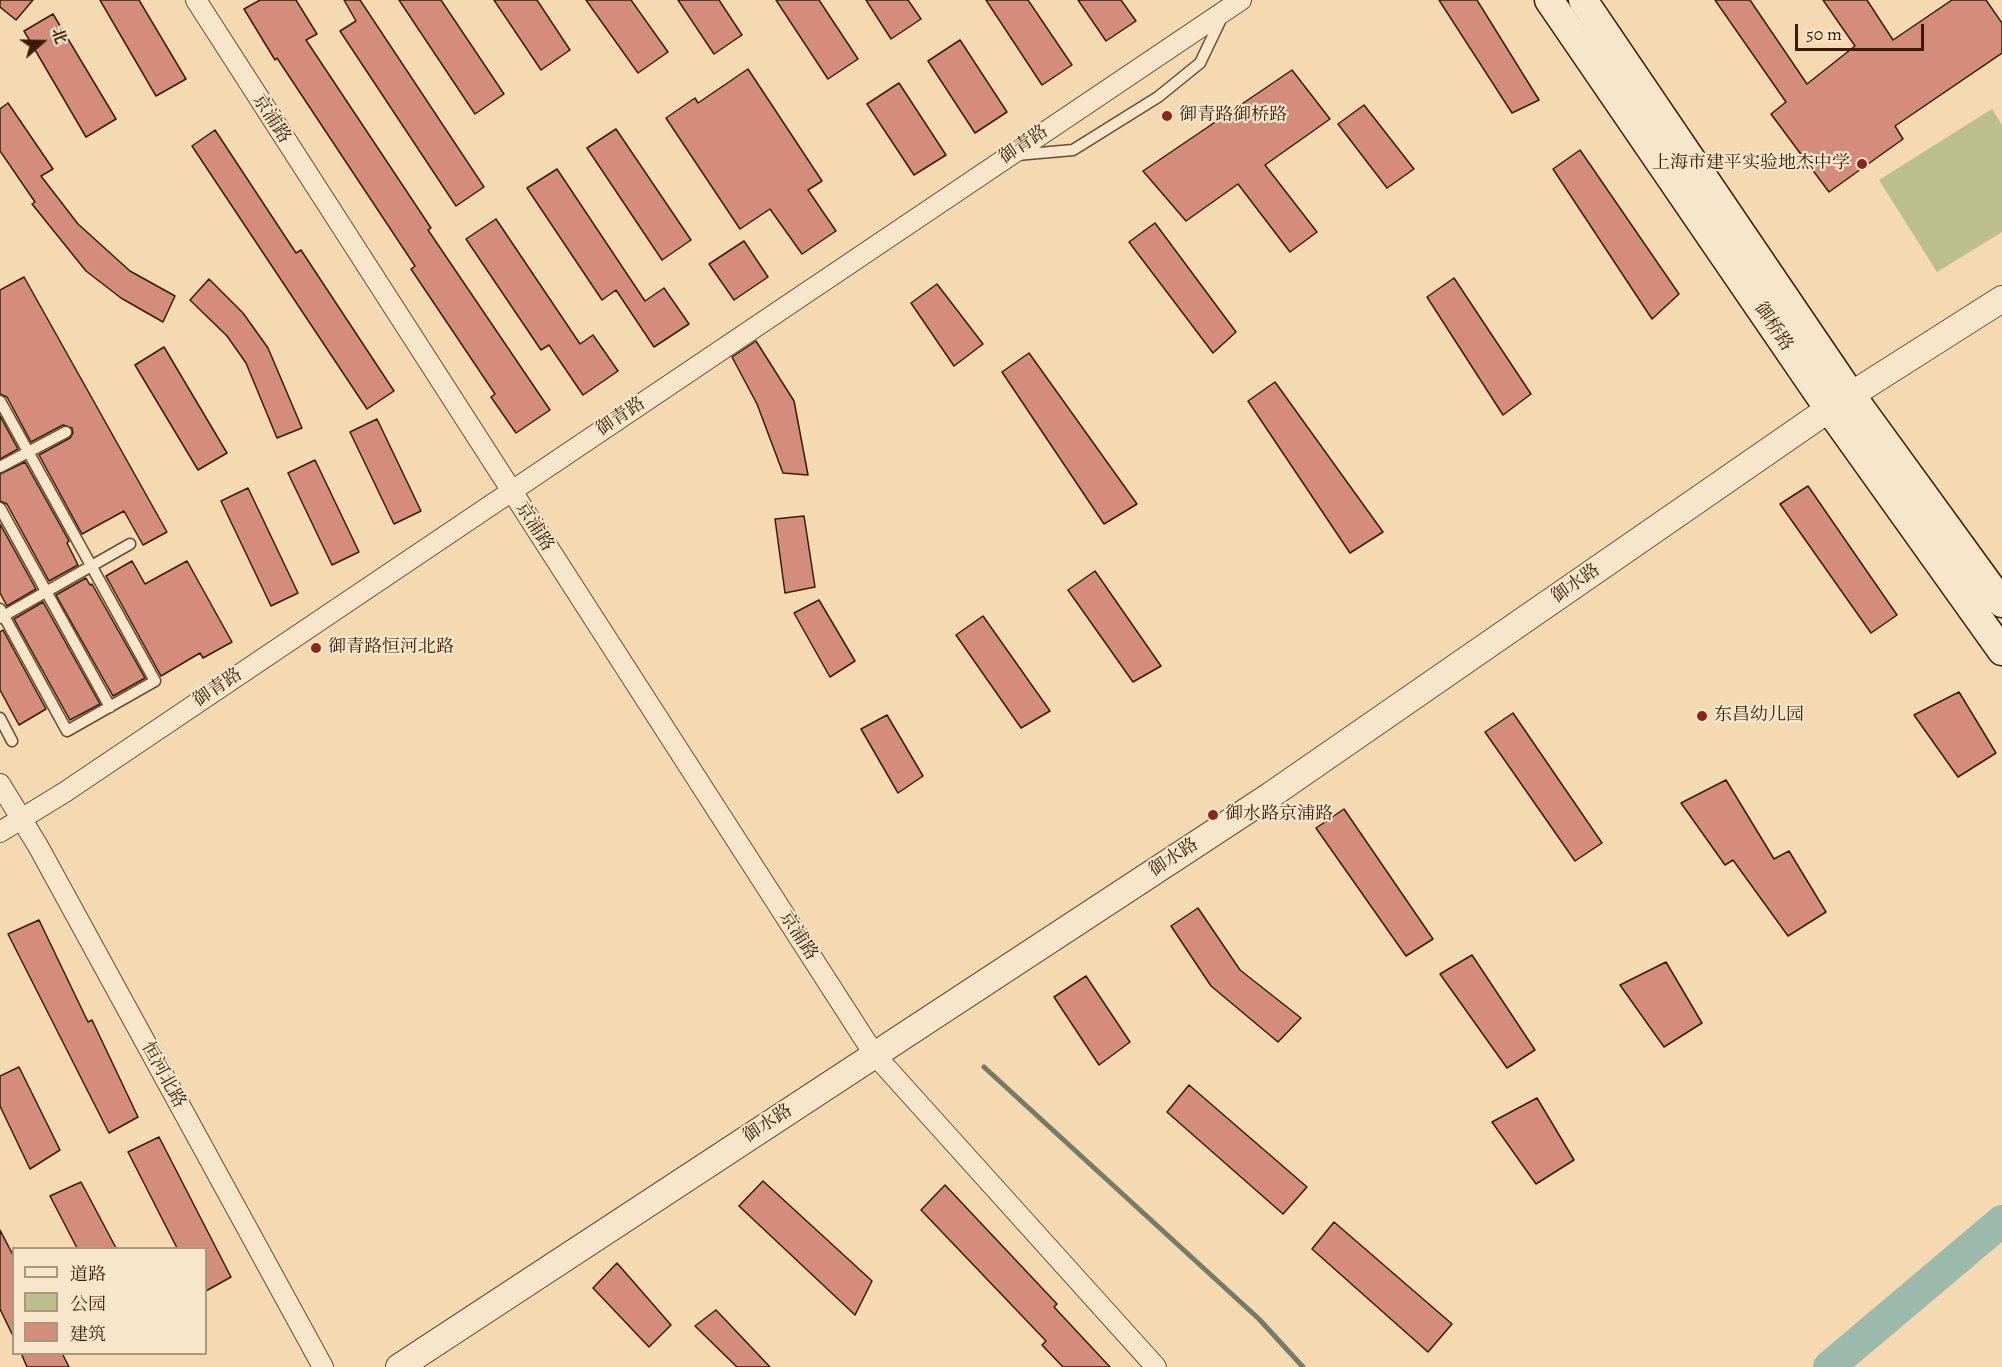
<!DOCTYPE html>
<html>
<head>
<meta charset="utf-8">
<style>
  body { margin:0 }
  #map { position:relative; width:2002px; height:1367px; overflow:hidden; background:#f4d9b1; font-family:Alegreya,"Noto Serif SC",serif }
  canvas { display:block }
  .legend { position:absolute; left:12px; top:1247px; width:195px; height:108px; box-sizing:border-box; background:#f8e6cc; border:2px solid #ac967d; margin:0; padding:8px 10px; list-style:none; font-size:18px; color:#391d06 }
  .legend li { display:flex; align-items:center; gap:12px; height:30px }
  .legend b { width:30px; border:2px solid #ac967d }
  .north { position:absolute; left:12px; top:12px; width:60px; height:60px; -webkit-text-stroke:4px #f8e6cc; paint-order:stroke; rotate:70deg; font-size:16px; font-weight:700; line-height:24px; text-align:center; color:#391d06 }
  .north::after { content:''; display:block; margin:auto; width:21px; height:27px; background:#391d06; clip-path:polygon(50% 0,100% 100%,50% 72%,0 100%) }
  .scale { position:absolute; left:1795px; top:24px; width:129px; height:27px; box-sizing:border-box; border:3px solid #391d06; border-top:0; padding-left:8px; font-size:18px; line-height:21px; white-space:nowrap; color:#391d06; -webkit-text-stroke:4px #f8e6cc; paint-order:stroke }
</style>
</head>
<body>
<div id="map">
<canvas width="2002" height="1367"></canvas>
<ul class="legend">
<li><b style="height:8px;background:#f8e6cc"></b>道路</li>
<li><b style="height:16px;background:#bbbf8c"></b>公园</li>
<li><b style="height:16px;background:#d48c7d"></b>建筑</li>
</ul>
<div class="north">北</div>
<div class="scale">50 m</div>
</div>
<script>
const c = document.querySelector('canvas').getContext('2d');
c.lineJoin = 'round';
function paint(path, color) {
  c.fillStyle = color;
  c.fill(path, 'evenodd');
}
function trace(path, color, width, dash) {
  c.strokeStyle = color;
  c.lineWidth = width;
  c.lineCap = dash ? 'butt' : 'round';
  c.setLineDash(dash || []);
  c.stroke(path);
}
function write(font, color, halo, rows, align = 'center') {
  c.font = font + ' Alegreya,"Noto Serif SC",serif';
  c.lineWidth = 4.5;
  c.setLineDash([]);
  c.textBaseline = 'middle';
  c.strokeStyle = halo;
  c.fillStyle = color;
  for (const [text, x, y, turn = 0] of rows) {
    c.save();
    c.translate(x, y);
    c.rotate((+turn || 0) * Math.PI / 180);
    c.textAlign = isNaN(turn) ? turn : align;
    if (halo) c.strokeText(text, 0, 0);
    c.fillText(text, 0, 0);
    c.restore();
  }
}
paint(new Path2D(`
  M 1992,109 L 2002,125 L 2002,232 L 1937,272 L 1879,180 Z`), '#bbbf8c');
trace(new Path2D(`
  M 984,1067 L 1259,1319 L 1303,1367`), '#747b69', 5);
trace(new Path2D(`
  M 1829,1367 L 2002,1221`), '#9cbaab', 32);
const building = new Path2D(`
  M 0,0 L 33,0 L 16,20 L 0,7 Z
  M 100,0 L 139,0 L 186,79 L 156,96 Z
  M 260,0 L 296,0 L 317,34 L 306,40 L 431,228 L 428,230 L 550,410 L 516,433 L 491,397 L 495,394 L 411,269 L 415,266 L 277,58 L 275,60 L 244,9 Z
  M 344,0 L 360,0 L 484,187 L 456,206 L 340,31 L 356,21 Z
  M 399,0 L 441,0 L 504,94 L 475,114 Z
  M 494,0 L 537,0 L 570,50 L 541,70 Z
  M 586,0 L 631,0 L 668,52 L 638,73 Z
  M 678,0 L 719,0 L 742,35 L 714,54 Z
  M 776,0 L 819,0 L 858,59 L 828,79 Z
  M 866,0 L 908,0 L 921,19 L 891,39 Z
  M 986,0 L 1028,0 L 1072,65 L 1042,85 Z
  M 1078,0 L 1121,0 L 1136,21 L 1106,41 Z
  M 1439,0 L 1477,0 L 1539,100 L 1512,113 Z
  M 1715,0 L 1750,0 L 1807,84 L 1855,46 L 1823,0 L 1867,0 L 1893,40 L 1952,0 L 1986,0 L 2002,23 L 2002,53 L 1895,126 L 1903,139 L 1829,192 L 1771,114 L 1786,102 Z
  M 53,14 L 116,119 L 86,137 L 24,31 Z
  M 960,40 L 1007,112 L 975,133 L 928,61 Z
  M 748,69 L 822,181 L 808,190 L 836,231 L 802,254 L 770,209 L 740,229 L 666,118 L 695,98 L 698,103 Z
  M 1292,70 L 1330,119 L 1265,165 L 1317,232 L 1290,252 L 1238,184 L 1186,221 L 1143,171 Z
  M 899,83 L 946,155 L 914,175 L 867,104 Z
  M 8,103 L 53,169 L 41,176 L 78,224 L 130,271 L 175,296 L 163,322 L 121,298 L 86,271 L 32,204 L 35,202 L 0,151 L 0,109 Z
  M 1364,105 L 1414,169 L 1387,188 L 1338,124 Z
  M 616,129 L 691,240 L 662,260 L 587,148 Z
  M 215,130 L 296,253 L 301,250 L 394,391 L 367,409 L 192,146 Z
  M 1580,150 L 1679,294 L 1652,319 L 1553,169 Z
  M 557,169 L 645,301 L 664,288 L 689,324 L 654,347 L 616,290 L 602,300 L 527,188 Z
  M 496,219 L 580,344 L 593,335 L 618,371 L 583,395 L 549,345 L 541,350 L 466,239 Z
  M 1155,223 L 1236,332 L 1213,353 L 1129,242 Z
  M 744,241 L 768,277 L 734,300 L 709,264 Z
  M 24,277 L 167,532 L 143,545 L 124,511 L 82,534 L 39,455 L 70,438 L 73,433 L 72,428 L 63,425 L 31,442 L 7,397 L 0,394 L 0,290 Z
  M 1454,278 L 1531,394 L 1503,415 L 1427,297 Z
  M 209,279 L 243,313 L 268,348 L 302,428 L 277,438 L 246,363 L 227,336 L 190,300 Z
  M 937,284 L 983,344 L 954,366 L 911,303 Z
  M 756,341 L 794,401 L 808,475 L 783,473 L 757,404 L 732,357 Z
  M 164,347 L 227,453 L 198,470 L 135,365 Z
  M 1029,353 L 1137,504 L 1104,524 L 1002,372 Z
  M 1275,382 L 1383,532 L 1350,553 L 1248,401 Z
  M 0,416 L 18,449 L 0,459 Z
  M 377,419 L 421,511 L 394,524 L 350,432 Z
  M 315,460 L 359,552 L 332,565 L 288,473 Z
  M 25,462 L 69,541 L 67,543 L 78,565 L 49,581 L 7,504 L 0,501 L 0,474 Z
  M 1808,486 L 1897,615 L 1871,633 L 1780,504 Z
  M 248,488 L 298,593 L 271,606 L 221,501 Z
  M 804,516 L 815,587 L 785,593 L 775,519 Z
  M 0,524 L 36,589 L 7,606 L 0,593 Z
  M 132,561 L 145,584 L 187,561 L 232,642 L 203,658 L 200,653 L 161,676 L 106,576 Z
  M 1095,571 L 1161,666 L 1133,682 L 1068,590 Z
  M 86,578 L 90,585 L 92,584 L 145,678 L 113,696 L 56,595 Z
  M 819,600 L 855,661 L 830,677 L 794,613 Z
  M 43,602 L 100,704 L 70,720 L 14,619 Z
  M 983,616 L 1050,711 L 1021,728 L 956,635 Z
  M 3,630 L 46,709 L 19,725 L 0,690 L 0,632 Z
  M 1959,692 L 1996,753 L 1958,777 L 1914,715 Z
  M 1513,713 L 1602,843 L 1575,861 L 1485,732 Z
  M 887,715 L 923,776 L 898,793 L 861,729 Z
  M 1726,780 L 1774,859 L 1789,851 L 1826,912 L 1788,936 L 1733,860 L 1725,865 L 1681,803 Z
  M 1344,809 L 1433,939 L 1406,956 L 1316,828 Z
  M 1198,908 L 1240,970 L 1301,1018 L 1278,1042 L 1211,986 L 1171,926 Z
  M 39,920 L 88,1022 L 92,1020 L 138,1117 L 109,1133 L 8,934 Z
  M 1472,955 L 1535,1050 L 1507,1068 L 1440,974 Z
  M 1666,962 L 1702,1023 L 1664,1047 L 1620,985 Z
  M 1086,976 L 1130,1042 L 1099,1065 L 1054,997 Z
  M 19,1067 L 60,1150 L 30,1169 L 0,1106 L 0,1076 Z
  M 1189,1085 L 1307,1187 L 1283,1214 L 1167,1112 Z
  M 1537,1098 L 1574,1160 L 1536,1184 L 1492,1122 Z
  M 159,1137 L 231,1277 L 206,1291 L 206,1248 L 177,1248 L 128,1152 Z
  M 763,1181 L 872,1281 L 855,1315 L 739,1206 Z
  M 81,1182 L 116,1248 L 77,1248 L 50,1196 Z
  M 945,1185 L 1057,1304 L 1054,1307 L 1110,1367 L 1063,1367 L 1042,1345 L 1046,1341 L 921,1210 Z
  M 1334,1222 L 1452,1324 L 1428,1352 L 1312,1249 Z
  M 0,1230 L 14,1257 L 14,1338 L 0,1309 Z
  M 617,1263 L 671,1325 L 649,1347 L 593,1288 Z
  M 716,1310 L 770,1367 L 737,1367 L 695,1326 Z
  M 21,1353 L 62,1353 L 69,1367 L 27,1367 Z`);
paint(building, '#d48c7d');
trace(building, '#391d06', 1.5);
const service = new Path2D(`
  M 1017,155 L 1073,150 L 1158,97 L 1200,63 L 1223,15
  M 0,401 L 155,681 L 67,731 L 0,609
  M 0,467 L 66,432
  M 0,508 L 110,707
  M 0,618 L 130,544
  M 0,718 L 12,741`);
const minor = new Path2D(`
  M 196,0 L 874,1054 L 1156,1367
  M 0,784 L 38,846 L 323,1367
  M 0,832 L 65,792 L 1241,0`);
const tertiary = new Path2D(`
  M 399,1367 L 1271,795 L 1829,409 L 2002,299`);
const secondary = new Path2D(`
  M 1549,0 L 1829,409 L 2002,651
  M 1583,0 L 1851,395 L 2002,603`);
trace(service, '#684c31', 13);
trace(minor, '#684c31', 22);
trace(tertiary, '#684c31', 28);
trace(secondary, '#391d06', 31);
trace(service, '#f8e6cc', 10);
trace(minor, '#f8e6cc', 20);
trace(tertiary, '#f8e6cc', 26);
trace(secondary, '#f8e6cc', 28);
for (const [x, y, r, color] of [
  [1167,116,6,"#8f2418"],
  [1862,164,6,"#8f2418"],
  [316,648,6,"#8f2418"],
  [1702,716,6,"#8f2418"],
  [1213,815,6,"#8f2418"]
]) {
  const dot = new Path2D();
  dot.arc(x, y, r, 0, 2 * Math.PI);
  c.fillStyle = color;
  c.fill(dot);
  trace(dot, '#f8e6cc', 2);
}
write('18px', '#391d06', '#f8e6cc', [
  ["御青路御桥路",1179,116],
  ["上海市建平实验地杰中学",1850,164,"right"],
  ["御青路恒河北路",328,648],
  ["东昌幼儿园",1714,716],
  ["御水路京浦路",1225,815]
], 'left');
write('18px', '#391d06', '#f8e6cc', [
  ["京浦路",271,119,57],
  ["御青路",1024,145,-34],
  ["御桥路",1773,327,56],
  ["御青路",621,417,-34],
  ["京浦路",534,527,57],
  ["御水路",1576,584,-35],
  ["御青路",218,688,-34],
  ["御水路",1174,858,-33],
  ["京浦路",798,936,57],
  ["恒河北路",163,1075,61],
  ["御水路",768,1124,-33]
]);
</script>
</body>
</html>
